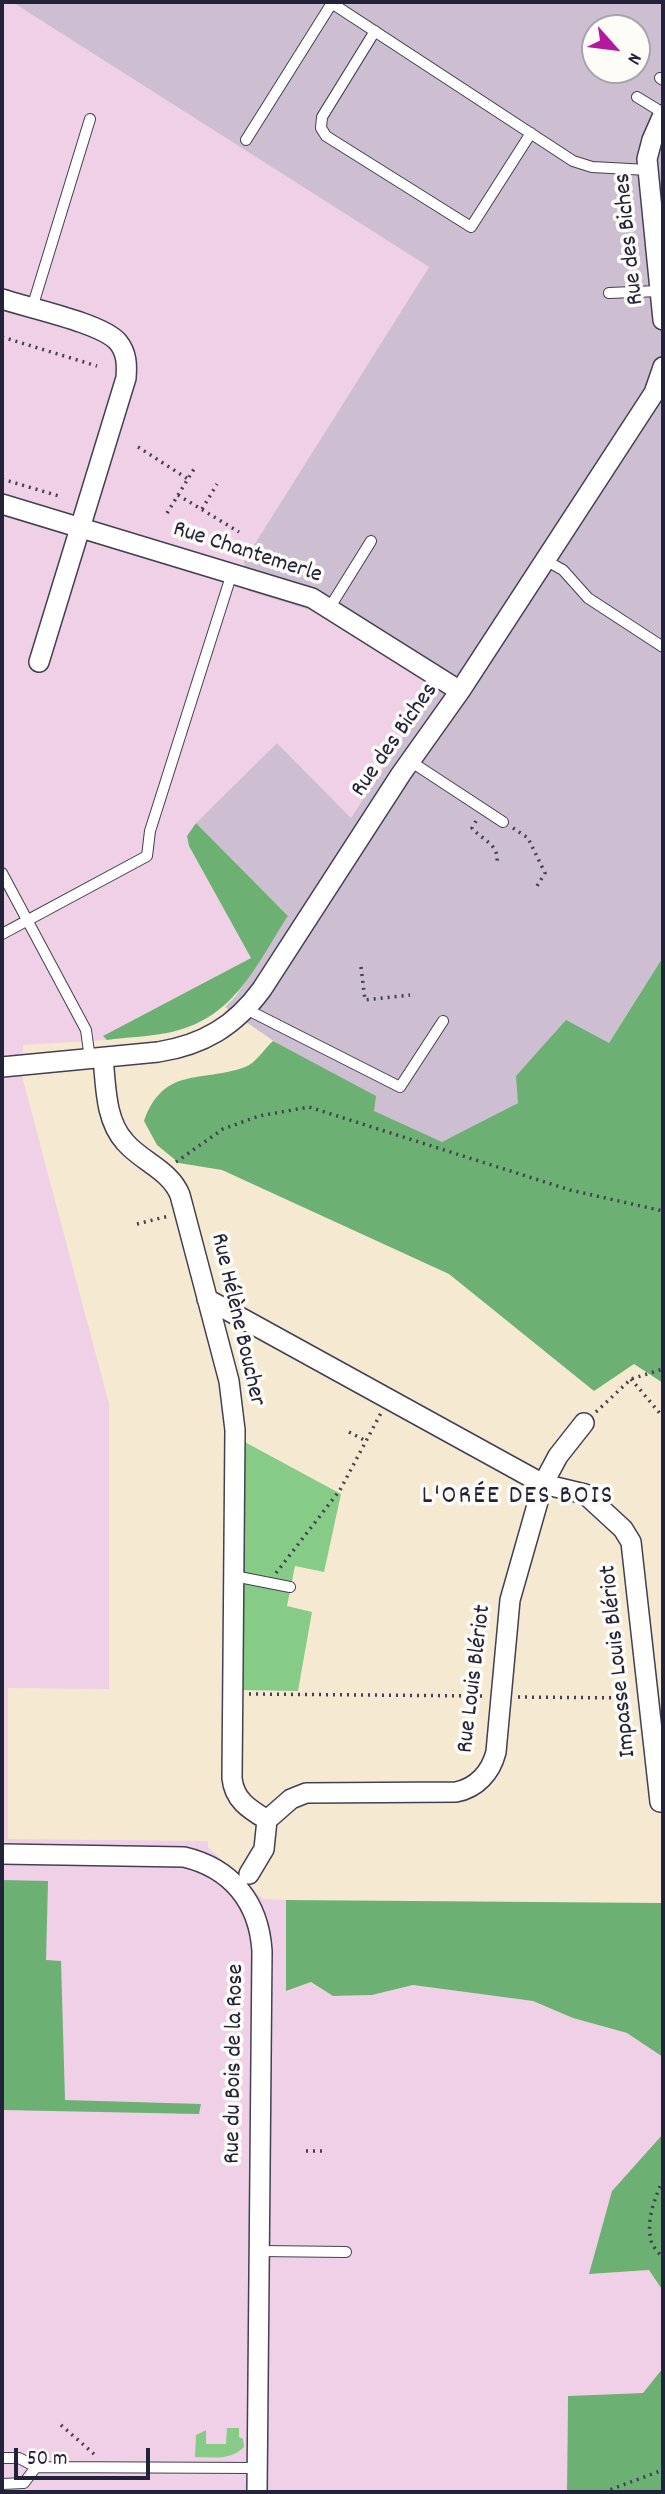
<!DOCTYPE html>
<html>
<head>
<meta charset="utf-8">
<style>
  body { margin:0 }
  #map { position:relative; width:665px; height:2494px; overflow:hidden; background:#f5e9d2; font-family:Dekko,sans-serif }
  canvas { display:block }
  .frame { position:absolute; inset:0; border:4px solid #22223b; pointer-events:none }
  .north { position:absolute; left:581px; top:14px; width:70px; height:70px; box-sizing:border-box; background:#fdfcf7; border:2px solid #a5a5ac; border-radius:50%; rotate:118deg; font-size:19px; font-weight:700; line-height:28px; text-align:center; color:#22223b }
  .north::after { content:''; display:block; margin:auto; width:24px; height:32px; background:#b5179e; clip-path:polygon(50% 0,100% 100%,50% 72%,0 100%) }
  .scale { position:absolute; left:14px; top:2448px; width:136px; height:32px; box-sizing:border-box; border:4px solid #22223b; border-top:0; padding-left:9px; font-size:21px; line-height:24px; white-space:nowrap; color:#22223b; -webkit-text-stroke:5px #fdfcf7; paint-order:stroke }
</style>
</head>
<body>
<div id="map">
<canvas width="665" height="2494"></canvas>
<div class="frame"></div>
<div class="north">N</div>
<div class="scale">50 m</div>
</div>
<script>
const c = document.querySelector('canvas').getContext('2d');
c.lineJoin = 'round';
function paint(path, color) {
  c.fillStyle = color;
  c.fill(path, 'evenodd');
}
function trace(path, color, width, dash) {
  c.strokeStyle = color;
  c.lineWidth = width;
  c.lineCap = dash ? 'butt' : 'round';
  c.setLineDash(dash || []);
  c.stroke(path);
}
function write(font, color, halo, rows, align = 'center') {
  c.font = font + ' Dekko,sans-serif';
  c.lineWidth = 7;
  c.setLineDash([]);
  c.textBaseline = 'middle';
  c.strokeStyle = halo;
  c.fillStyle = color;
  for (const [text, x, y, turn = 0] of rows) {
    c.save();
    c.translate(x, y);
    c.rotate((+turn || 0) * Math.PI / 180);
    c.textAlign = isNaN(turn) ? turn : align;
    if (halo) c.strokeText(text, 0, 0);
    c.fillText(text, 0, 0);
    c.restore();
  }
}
paint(new Path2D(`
  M 2,2 L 12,2 L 429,267 L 244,561 L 435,686 L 351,818 L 277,743 L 196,823 L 188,836 L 189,846 L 251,958 L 103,1036 L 107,1040 L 23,1045 L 23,1080 L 109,1404 L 109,1689 L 8,1688 L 8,1839 L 208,1841 L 208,1847 L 263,1899 L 286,1900 L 287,1991 L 311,1982 L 333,1996 L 372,1995 L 413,1985 L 533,2001 L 573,2018 L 627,2033 L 660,2052 L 663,2057 L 663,2134 L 612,2191 L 590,2274 L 649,2270 L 663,2291 L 663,2368 L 643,2393 L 568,2396 L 567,2492 L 2,2492 Z`), '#efd0e6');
paint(new Path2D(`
  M 12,2 L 663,2 L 663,957 L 609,1043 L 518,1103 L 442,1143 L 373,1111 L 225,1007 L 236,996 L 288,916 L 196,823 L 277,743 L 351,818 L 435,687 L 320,613 L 248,591 L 244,561 L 429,267 ZM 595,28 L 637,28 L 637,70 L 595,70 Z`), '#cdbed2');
paint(new Path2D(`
  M 241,1440 L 341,1494 L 324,1572 L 295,1566 L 287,1606 L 312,1612 L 298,1691 L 240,1690 Z
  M 227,2428 L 239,2428 L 239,2437 L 243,2439 L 244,2447 C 230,2461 213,2457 195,2457 L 196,2435 L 206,2430 L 206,2444 L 226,2444 Z`), '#87cc86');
paint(new Path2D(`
  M 196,823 L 288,916 C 254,968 234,1020 167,1033 C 147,1037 126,1037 107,1040 L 103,1036 L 251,958 L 189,846 L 187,836 Z
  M 663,957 L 663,1383 L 634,1364 L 594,1391 L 449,1274 L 222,1170 L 179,1163 L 157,1145 L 144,1121 C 164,1066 200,1083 245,1067 C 255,1064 265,1048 273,1041 L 376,1096 L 374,1111 L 442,1142 L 518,1103 L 516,1076 L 566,1020 L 609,1043 Z
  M 2,1880 L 48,1881 L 46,1960 L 61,1961 L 65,2100 L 201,2104 L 199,2114 L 2,2110 Z
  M 286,1900 L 663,1903 L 663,2057 L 627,2033 L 573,2018 L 533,2001 L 413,1985 L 372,1995 L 333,1996 L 311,1982 L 286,1991 Z
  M 663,2134 L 663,2291 L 649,2270 L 589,2274 L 612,2191 Z
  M 663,2368 L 663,2492 L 567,2492 L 568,2396 L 643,2393 Z`), '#6db073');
const service = new Path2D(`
  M 330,2 L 573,161 L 592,167 L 648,170
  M 375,31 L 322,117 L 321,128 L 326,136 L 471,227 L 531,133
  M 660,78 L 663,80
  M 637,97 L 663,113
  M 246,140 L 332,3
  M 609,293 L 659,291
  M 32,308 L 90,119
  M 545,560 L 563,570 L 588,598 L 663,647
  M 330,607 L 371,541
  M 410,761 L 503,822
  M 2,873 L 86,1030 L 90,1059
  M 2,934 L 147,856 L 150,831 L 232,573
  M 246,1009 L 400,1087 L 443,1021
  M 234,1576 L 290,1587
  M 259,2251 L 346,2252
  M 2,2458 L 19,2458 L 36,2467 L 257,2468
  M 2,2484 L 24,2483 L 36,2467`);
const minor = new Path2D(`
  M 663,115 L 652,140 L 647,159 L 663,320
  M 2,299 C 28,308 102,323 118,342 C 127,353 127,365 126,378 L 39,662
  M 2,504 L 312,598 L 460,691
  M 103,1058 C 106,1086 105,1120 125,1142 C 142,1162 170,1170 180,1195 L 229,1381 L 235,1430 L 232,1778 C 234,1800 249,1809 267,1820
  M 2,1067 L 158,1052 C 203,1045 235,1026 262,989 L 401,774 L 460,691 L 654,393 L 663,367
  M 207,1299 L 543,1484 L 510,1600 L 496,1752 C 491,1772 477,1788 456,1792 L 306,1793 L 291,1799 L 267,1820
  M 584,1423 L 558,1456 L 543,1484 L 585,1494 L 623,1529 L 631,1542 L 660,1802
  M 2,1854 L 184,1857 C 231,1868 259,1902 262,1951 L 257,2492
  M 249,1874 L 264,1849 L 267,1820`);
trace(service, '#424052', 12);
trace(minor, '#424052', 22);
trace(new Path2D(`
  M 2,337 L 97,366
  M 138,447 L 188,479
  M 2,479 L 59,496
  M 178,495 L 239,532
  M 202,509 L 217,484
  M 167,513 L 194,469
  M 476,821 L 472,828 C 482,840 499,844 497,862
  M 513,828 L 528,838 L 545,873 L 537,886
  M 361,967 L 365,1000 L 410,995
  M 176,1162 L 223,1129 L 259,1116 L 309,1107 L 570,1190 L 663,1211
  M 137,1224 L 169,1216
  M 631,1379 L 663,1417
  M 596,1412 L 631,1379 L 663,1369
  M 349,1432 L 366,1441
  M 276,1573 L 340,1490 L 381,1413
  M 249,1694 L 482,1696
  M 518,1697 L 629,1698
  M 306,2151 L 326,2151
  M 663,2180 C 655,2197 646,2220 651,2240 C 652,2247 659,2253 663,2258
  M 61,2425 L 94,2454
  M 604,2492 L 663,2470`), '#424052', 3.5, [2, 5]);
trace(service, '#fff', 10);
trace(minor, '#fff', 19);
write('24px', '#22223b', '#fdfcf7', [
  ["Rue des Biches",631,239,-96],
  ["Rue Chantemerle",247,554,18],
  ["Rue des Biches",396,741,-55],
  ["Rue Hélène Boucher",236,1320,77],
  ["Impasse Louis Blériot",620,1661,-96],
  ["Rue Louis Blériot",476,1679,-83],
  ["Rue du Bois de la Rose",236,2064,-89]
]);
c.letterSpacing = '2px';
write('26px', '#22223b', '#fdfcf7', [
  ["L'ORÉE DES BOIS",518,1498]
]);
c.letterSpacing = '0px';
</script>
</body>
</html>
